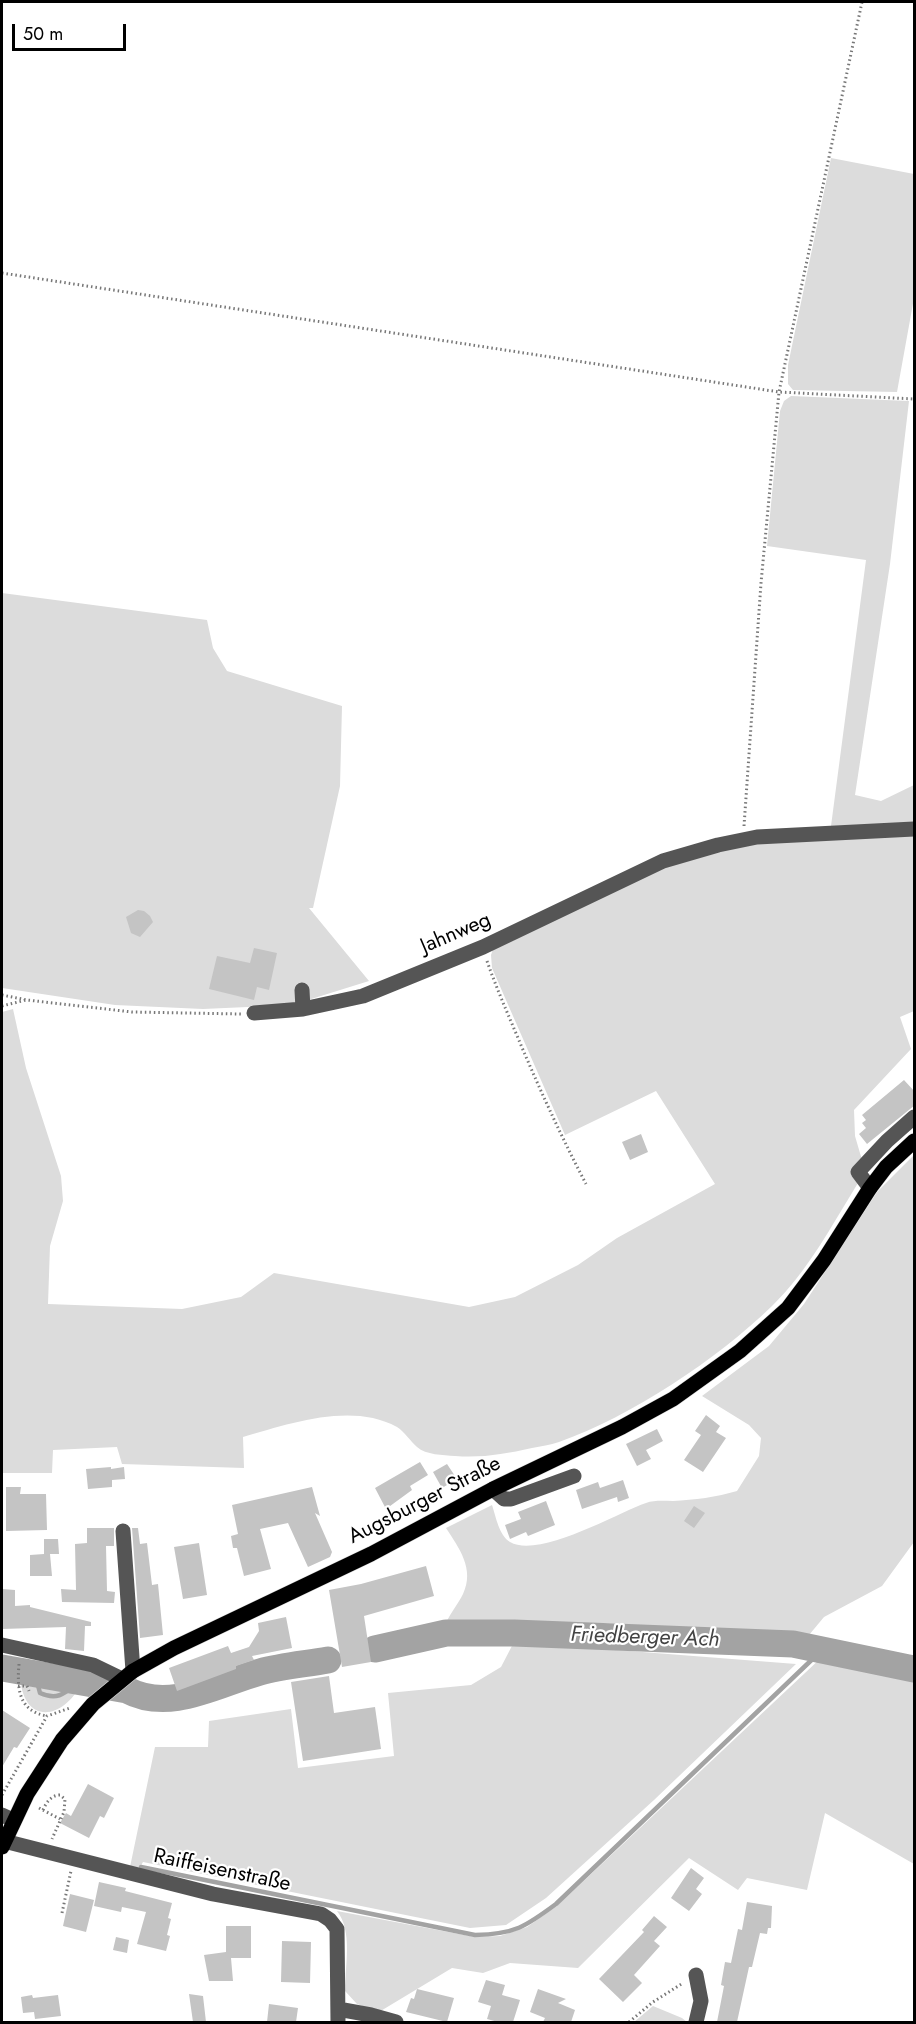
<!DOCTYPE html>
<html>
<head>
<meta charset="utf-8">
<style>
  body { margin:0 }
  #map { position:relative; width:916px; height:2024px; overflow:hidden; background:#fff; font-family:Jost,sans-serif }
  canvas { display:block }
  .frame { position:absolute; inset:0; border:3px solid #000; pointer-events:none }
  .scale { position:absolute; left:12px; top:24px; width:114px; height:27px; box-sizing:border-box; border:3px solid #000; border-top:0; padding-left:8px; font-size:18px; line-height:21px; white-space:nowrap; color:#000; -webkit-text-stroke:4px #fff; paint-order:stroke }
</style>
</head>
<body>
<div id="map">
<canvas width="916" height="2024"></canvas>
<div class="frame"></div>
<div class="scale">50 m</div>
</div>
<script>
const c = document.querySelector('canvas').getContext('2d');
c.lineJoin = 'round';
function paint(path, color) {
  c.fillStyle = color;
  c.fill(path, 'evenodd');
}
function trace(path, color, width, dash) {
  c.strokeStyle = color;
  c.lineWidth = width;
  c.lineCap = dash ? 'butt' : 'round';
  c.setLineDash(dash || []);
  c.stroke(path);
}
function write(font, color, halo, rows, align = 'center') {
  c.font = font + ' Jost,sans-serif';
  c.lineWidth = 4.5;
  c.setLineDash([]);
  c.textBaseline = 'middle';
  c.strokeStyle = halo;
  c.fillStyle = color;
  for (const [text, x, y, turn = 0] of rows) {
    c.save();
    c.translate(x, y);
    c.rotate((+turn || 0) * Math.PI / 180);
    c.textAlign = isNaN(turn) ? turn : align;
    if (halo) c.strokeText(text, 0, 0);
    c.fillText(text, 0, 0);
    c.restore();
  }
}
paint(new Path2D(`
  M 831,158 L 914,174 L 914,298 L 897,392 L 793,390 L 788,384 L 788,365 Z
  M 791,396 L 909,401 L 890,564 L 855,795 L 881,801 L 914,785 L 914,824 L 831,826 L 866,560 L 767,546 L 780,411 L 784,401 Z
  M 2,593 L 207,620 L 213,648 L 227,671 L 342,706 L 340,786 L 313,908 L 309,908 L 369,981 L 292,1005 L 203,1009 L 115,1005 L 2,988 Z
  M 914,832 L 914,1011 L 900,1017 L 911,1049 L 854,1110 L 855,1136 L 862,1160 L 851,1175 L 858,1183 C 832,1225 808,1271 772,1306 C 716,1360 632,1416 559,1442 C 550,1445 541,1446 532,1448 C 505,1454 483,1458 455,1456 C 443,1455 426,1455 417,1447 C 410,1441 405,1432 397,1427 C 351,1402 289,1424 243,1437 L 244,1468 L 122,1464 L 117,1447 L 53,1450 L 52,1473 L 2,1473 L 2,1012 L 13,1009 L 26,1068 L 61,1176 L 63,1201 L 50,1246 L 48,1304 L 182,1309 L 241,1297 L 274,1273 L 469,1307 L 515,1297 L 578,1265 L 617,1238 L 715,1184 L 656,1091 L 565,1135 L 492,968 L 491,955 L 494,946 L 667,866 L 731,846 Z
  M 914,1155 L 914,1542 L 882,1586 L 824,1617 L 804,1641 L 729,1632 L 607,1623 L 446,1623 C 451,1612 458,1604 463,1594 C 475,1569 459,1548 446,1528 L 492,1505 C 496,1517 499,1535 510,1542 C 539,1559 617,1513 646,1503 C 654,1500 664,1501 673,1501 C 694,1500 717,1497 737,1491 L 759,1456 L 761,1438 L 749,1425 L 702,1396 L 769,1346 L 804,1304 L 877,1192 Z
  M 514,1642 L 796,1664 L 654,1800 L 546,1898 L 506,1925 L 470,1928 L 143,1862 L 139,1869 L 130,1867 L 155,1747 L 208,1747 L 209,1721 L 291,1709 L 298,1768 L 394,1756 L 388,1693 L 471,1685 L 501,1667 Z
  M 822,1657 L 914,1673 L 914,1864 L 825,1813 L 807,1890 L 747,1878 L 738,1890 L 689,1858 L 578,1968 L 510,1963 L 483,1973 L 452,1968 L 379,2012 L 357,2004 L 345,1991 C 345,1966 353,1931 337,1911 L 475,1937 L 500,1936 L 527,1927 L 557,1906 Z
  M 20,1673 L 82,1683 C 61,1723 21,1724 20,1673 Z
  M 653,2006 L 682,2018 L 687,2022 L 634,2022 Z`), '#dcdcdc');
trace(new Path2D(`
  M 35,1674 L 40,1693 C 58,1701 65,1693 79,1682
  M 141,1867 L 475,1935 C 515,1934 525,1927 556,1904 L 822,1650`), '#a3a3a3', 4.5);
trace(new Path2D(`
  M 375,1649 L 446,1633 L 514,1633 L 793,1644 L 914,1669
  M 2,1668 L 127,1690 C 170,1713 217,1684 260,1672 C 282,1666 306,1664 328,1660`), '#a3a3a3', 27);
paint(new Path2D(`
  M 138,910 L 144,911 L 150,916 L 153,922 L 140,937 L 131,933 L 126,917 Z
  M 254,948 L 277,953 L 269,990 L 257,987 L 254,1000 L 209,989 L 217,956 L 250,963 Z
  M 904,1080 L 915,1092 L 915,1105 L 867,1144 L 859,1134 L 866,1128 L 862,1123 L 866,1120 L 862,1115 Z
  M 641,1134 L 648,1152 L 630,1160 L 622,1142 Z
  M 706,1415 L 720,1426 L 716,1432 L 726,1438 L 703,1472 L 684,1460 L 701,1435 L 695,1431 Z
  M 657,1429 L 663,1441 L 646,1450 L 651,1459 L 637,1466 L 626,1444 Z
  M 420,1462 L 428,1475 L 410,1486 L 412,1490 L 386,1509 L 375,1488 Z
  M 447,1464 L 457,1479 L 442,1488 L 433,1472 Z
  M 111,1467 L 111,1469 L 124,1467 L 125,1479 L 112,1480 L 112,1487 L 88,1489 L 86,1469 Z
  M 623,1480 L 629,1498 L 618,1502 L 617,1497 L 582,1509 L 576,1490 L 598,1482 L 600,1488 Z
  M 6,1487 L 21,1487 L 20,1494 L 46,1494 L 47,1530 L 6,1531 Z
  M 312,1487 L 320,1516 L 315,1513 L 332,1552 L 330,1557 L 308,1567 L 288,1523 L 260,1529 L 271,1569 L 244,1576 L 237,1548 L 233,1548 L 231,1536 L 238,1534 L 232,1505 Z
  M 546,1501 L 555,1525 L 528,1536 L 526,1532 L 510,1539 L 505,1525 L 521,1519 L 518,1512 Z
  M 694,1506 L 705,1513 L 694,1528 L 684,1521 Z
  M 87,1528 L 114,1528 L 114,1546 L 106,1546 L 107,1591 L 115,1592 L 114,1603 L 62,1602 L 61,1589 L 76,1590 L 75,1544 L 87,1543 Z
  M 132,1528 L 138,1528 L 140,1544 L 147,1543 L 152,1585 L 158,1584 L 163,1635 L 140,1638 Z
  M 44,1539 L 58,1539 L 59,1554 L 50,1554 L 52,1576 L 30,1576 L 30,1555 L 44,1554 Z
  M 199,1543 L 207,1595 L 183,1599 L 174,1547 Z
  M 426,1566 L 434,1596 L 364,1616 L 371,1662 L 342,1667 L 329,1590 L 361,1584 Z
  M 2,1589 L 15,1590 L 15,1606 L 30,1605 L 30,1607 L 91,1622 L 91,1626 L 85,1626 L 84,1651 L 65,1649 L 66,1627 L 2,1629 Z
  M 286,1617 L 292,1648 L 252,1656 L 254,1660 L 236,1666 L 236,1669 L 177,1691 L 169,1668 L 228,1646 L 231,1653 L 249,1647 L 259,1631 L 258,1623 Z
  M 329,1676 L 334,1713 L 375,1707 L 381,1749 L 303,1761 L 291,1682 Z
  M 2,1710 L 30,1728 L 17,1748 L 14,1747 L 2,1767 Z
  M 88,1784 L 114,1798 L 104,1818 L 100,1816 L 89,1838 L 60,1823 L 66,1813 L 71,1816 Z
  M 691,1868 L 704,1878 L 696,1889 L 702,1894 L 689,1911 L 671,1898 Z
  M 99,1882 L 126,1888 L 125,1891 L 172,1903 L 168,1918 L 171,1919 L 167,1935 L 170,1936 L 166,1951 L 137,1944 L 146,1912 L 122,1907 L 121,1912 L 94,1906 Z
  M 70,1894 L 94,1900 L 86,1932 L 63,1926 Z
  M 747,1902 L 772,1906 L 771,1928 L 768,1928 L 767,1934 L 760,1933 L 752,1967 L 749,1967 L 737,2022 L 717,2022 L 724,1986 L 721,1985 L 725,1962 L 731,1963 L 738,1929 L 742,1930 Z
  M 654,1916 L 667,1927 L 654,1941 L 660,1946 L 634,1975 L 642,1983 L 623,2002 L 599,1979 L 644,1932 L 642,1930 Z
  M 226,1926 L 251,1926 L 251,1958 L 231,1958 L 233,1981 L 209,1981 L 204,1955 L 226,1952 Z
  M 116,1937 L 129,1940 L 127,1953 L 113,1950 Z
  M 282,1941 L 311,1942 L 310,1983 L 281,1982 Z
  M 486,1980 L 505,1985 L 502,1995 L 520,2000 L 513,2022 L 498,2022 L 487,2019 L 491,2006 L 478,2002 Z
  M 417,1989 L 454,1998 L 447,2022 L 406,2012 L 411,1998 L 414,1999 Z
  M 538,1989 L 566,1999 L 558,2003 L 575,2010 L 571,2022 L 543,2022 L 545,2018 L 530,2012 Z
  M 189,1994 L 203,1996 L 206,2022 L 193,2022 Z
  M 32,1995 L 33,1998 L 58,1995 L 61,2016 L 35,2019 L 34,2012 L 23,2013 L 21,1997 Z
  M 269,2004 L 298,2008 L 296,2022 L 267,2022 Z`), '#c4c4c4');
const major = new Path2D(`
  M 2,1847 L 27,1794 L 62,1740 L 93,1704 L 133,1671 L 174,1648 L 371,1554 L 493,1489 L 622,1427 L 673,1399 L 740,1351 L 788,1308 L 824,1260 L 870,1188 L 886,1167 L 914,1141`);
trace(major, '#dbdbdb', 16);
trace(new Path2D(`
  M 2,273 L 779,392 L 914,399
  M 744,826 L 761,583 L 779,392 L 862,2
  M 487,961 C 496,987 507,1012 518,1038 C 539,1088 561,1136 586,1184
  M 2,995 L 27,1000 L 132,1012 L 241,1014
  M 2,1006 L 26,1000
  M 19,1664 C 17,1688 18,1711 47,1716
  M 18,1686 L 27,1686 L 29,1691
  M 2,1795 L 47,1716 L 70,1708
  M 39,1808 L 60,1819
  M 43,1810 C 46,1803 51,1795 60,1795 L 65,1799 L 64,1812 L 52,1839
  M 62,1913 L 71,1871
  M 629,2022 L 653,2002 L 683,1983`), '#777', 3, [1.5, 3]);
trace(new Path2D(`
  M 302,990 L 303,1009
  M 254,1013 L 303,1009 L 363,996 L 483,947 L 663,861 L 718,845 L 757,837 L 914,829
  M 870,1188 L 858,1172 L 887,1141 L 914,1117
  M 493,1489 L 504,1499 L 511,1499 L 574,1476
  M 123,1531 L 133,1671
  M 2,1645 L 93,1665 L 122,1679
  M 2,1815 L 13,1820
  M 4,1841 L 213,1894 L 321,1914 L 330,1920 L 337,1929 L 338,2022
  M 696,1975 L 701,2001 L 696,2022
  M 338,2009 L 371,2015 L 396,2022`), '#555', 15);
trace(major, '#000', 15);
write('21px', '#000', '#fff', [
  ["Jahnweg",456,934,-23],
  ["Augsburger Straße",425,1501,-27],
  ["Raiffeisenstraße",222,1871,12]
]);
write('italic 22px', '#444', '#fff', [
  ["Friedberger Ach",645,1638,2]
]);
</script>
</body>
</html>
